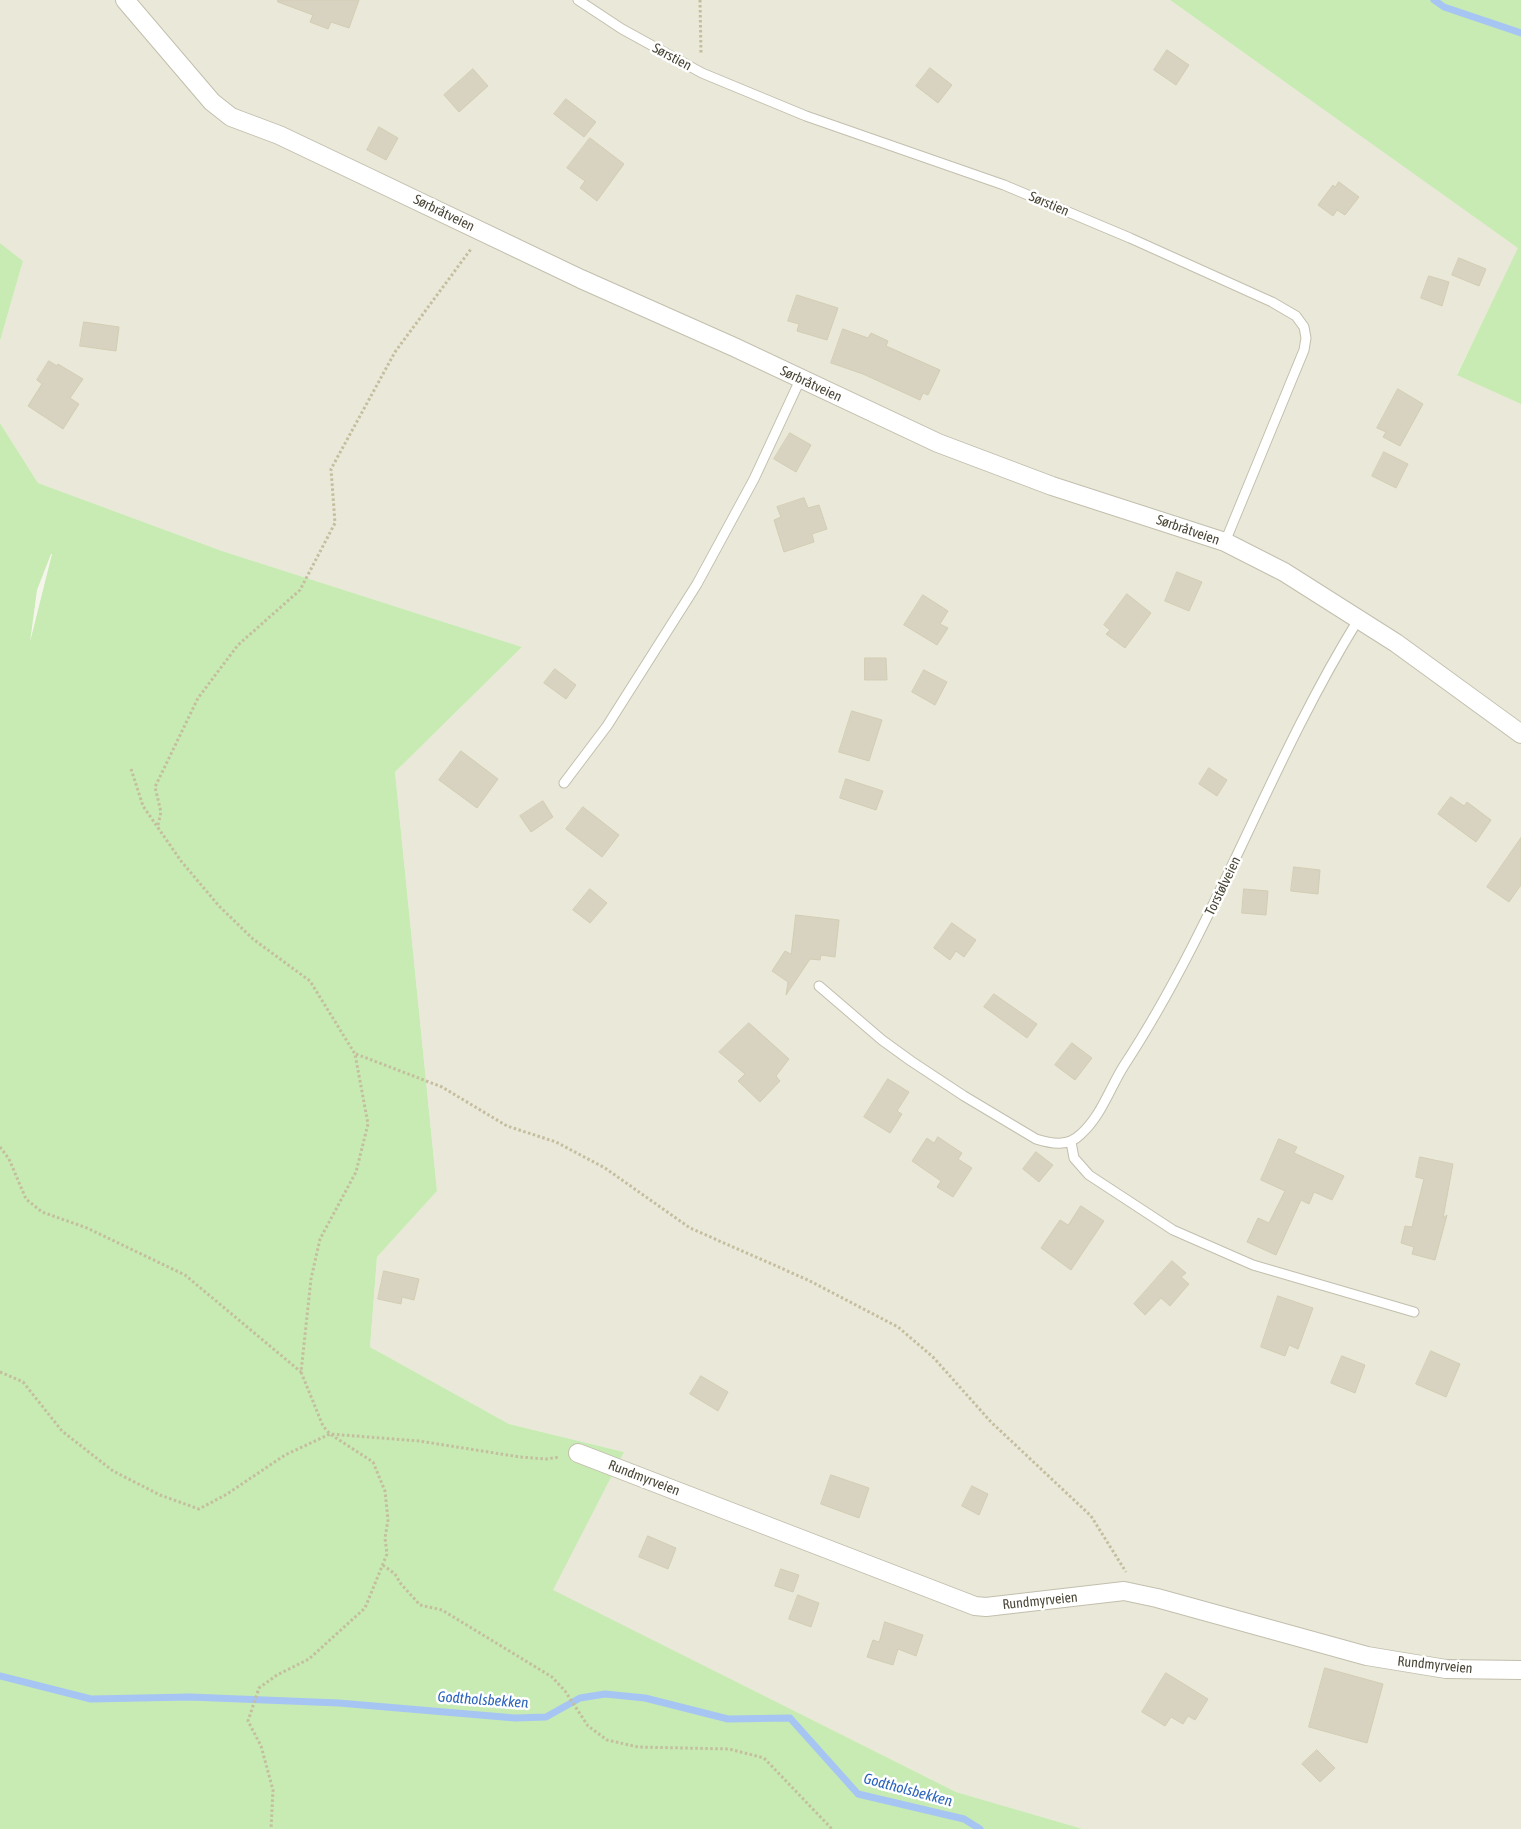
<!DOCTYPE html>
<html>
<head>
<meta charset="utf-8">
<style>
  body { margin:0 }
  canvas { display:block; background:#f6f5eb }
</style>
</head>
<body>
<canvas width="1521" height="1829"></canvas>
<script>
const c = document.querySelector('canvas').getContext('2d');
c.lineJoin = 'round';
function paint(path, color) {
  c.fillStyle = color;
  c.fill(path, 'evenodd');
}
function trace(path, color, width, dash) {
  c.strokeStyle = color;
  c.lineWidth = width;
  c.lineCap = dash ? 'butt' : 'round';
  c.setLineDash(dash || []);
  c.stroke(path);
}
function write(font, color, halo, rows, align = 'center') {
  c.font = font + ' "Asap Condensed",sans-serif';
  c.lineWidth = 5;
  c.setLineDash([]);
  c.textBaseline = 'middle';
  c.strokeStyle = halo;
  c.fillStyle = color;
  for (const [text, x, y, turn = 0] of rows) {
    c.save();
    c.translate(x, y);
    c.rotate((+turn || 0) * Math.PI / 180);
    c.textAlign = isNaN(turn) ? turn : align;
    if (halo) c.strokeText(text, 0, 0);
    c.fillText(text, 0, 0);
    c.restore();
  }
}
paint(new Path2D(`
  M 0,0 L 1170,0 L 1519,248 L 1457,374 L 1521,404 L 1521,1829 L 1083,1829 L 956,1792 L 552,1590 L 624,1452 L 509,1424 L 370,1347 L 377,1257 L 437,1191 L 395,772 L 522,647 L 222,551 L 38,483 L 0,423 L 0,341 L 23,261 L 0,243 Z`), '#eae8d9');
paint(new Path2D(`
  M 1170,0 L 1521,0 L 1521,404 L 1457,375 L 1518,248 Z
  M 0,243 L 23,261 L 0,341 Z
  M 0,423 L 38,483 L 222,551 L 522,647 L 395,772 L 437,1191 L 377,1257 L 370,1347 L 509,1424 L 624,1452 L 553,1590 L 956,1792 L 1083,1829 L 0,1829 ZM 51,554 L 52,554 L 30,642 L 37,590 Z`), '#c7ebb3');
trace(new Path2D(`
  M 1434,0 L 1444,7 L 1521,33
  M 0,1676 L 91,1699 L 190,1697 L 339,1703 L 515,1718 L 546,1717 L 580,1698 L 605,1694 L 645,1698 L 728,1719 L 790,1718 L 858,1794 L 964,1819 L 980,1829`), '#a7c5f3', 7);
const building = new Path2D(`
  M 278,0 L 359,0 L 349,28 L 331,22 L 328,29 L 310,22 L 313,15 L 278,2 Z
  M 1167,50 L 1189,65 L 1176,85 L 1154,70 Z
  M 930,68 L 952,85 L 938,103 L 916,86 Z
  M 473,69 L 488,86 L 459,112 L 444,95 Z
  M 566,99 L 596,122 L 584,137 L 554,114 Z
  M 379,127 L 398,138 L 386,160 L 367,150 Z
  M 590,138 L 624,164 L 597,201 L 580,188 L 585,181 L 567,168 Z
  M 1339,182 L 1359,197 L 1345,215 L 1337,210 L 1333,216 L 1318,205 L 1333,185 L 1335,187 Z
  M 1459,258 L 1486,269 L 1479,286 L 1452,275 Z
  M 1429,276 L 1449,282 L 1442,306 L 1421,298 Z
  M 797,295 L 838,308 L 827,340 L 797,331 L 799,324 L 788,321 Z
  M 84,322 L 119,327 L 116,351 L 80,346 Z
  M 843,329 L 868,338 L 871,333 L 888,341 L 886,346 L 940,370 L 928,395 L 923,393 L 920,400 L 863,374 L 831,363 Z
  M 49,361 L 57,366 L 58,364 L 83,379 L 70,398 L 79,404 L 63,429 L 28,406 L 42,384 L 37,380 Z
  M 1398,389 L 1423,404 L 1400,446 L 1383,437 L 1386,432 L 1377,428 Z
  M 790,433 L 811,445 L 796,472 L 774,459 Z
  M 1384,452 L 1408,464 L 1396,488 L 1372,476 Z
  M 804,498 L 808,508 L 819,505 L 827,529 L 812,534 L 814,542 L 784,552 L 774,520 L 781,517 L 777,507 Z
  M 1177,572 L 1202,582 L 1189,611 L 1165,601 Z
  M 1127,594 L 1151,613 L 1125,648 L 1106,634 L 1110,630 L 1104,625 Z
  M 923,595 L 948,611 L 940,624 L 948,628 L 937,645 L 904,625 Z
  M 865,658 L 886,658 L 887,680 L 865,680 Z
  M 555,669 L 576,685 L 566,699 L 544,683 Z
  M 924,670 L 947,682 L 935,705 L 912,692 Z
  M 852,711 L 882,720 L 869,761 L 839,752 Z
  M 461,751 L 498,779 L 477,808 L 439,780 Z
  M 1209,768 L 1227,780 L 1217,796 L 1199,784 Z
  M 846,779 L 883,791 L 876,810 L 840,798 Z
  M 1451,797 L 1464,806 L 1467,802 L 1491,820 L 1476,842 L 1438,814 Z
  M 543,801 L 553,817 L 531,832 L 520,816 Z
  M 583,807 L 619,835 L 602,857 L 566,829 Z
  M 1521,838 L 1521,885 L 1509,902 L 1487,887 Z
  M 1294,867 L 1320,870 L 1318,894 L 1291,891 Z
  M 590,889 L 607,903 L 590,923 L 573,910 Z
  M 1244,889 L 1268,891 L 1266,915 L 1242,913 Z
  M 796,915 L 839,920 L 835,957 L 821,955 L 820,960 L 810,959 L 786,995 L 788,982 L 772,971 L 785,951 L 791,954 Z
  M 952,923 L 976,940 L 964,957 L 956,951 L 950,960 L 934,948 Z
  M 994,994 L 1037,1024 L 1027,1038 L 984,1007 Z
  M 749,1023 L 789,1059 L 776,1076 L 780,1081 L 760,1102 L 738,1081 L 745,1074 L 719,1052 Z
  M 1072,1043 L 1092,1058 L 1075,1080 L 1055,1065 Z
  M 888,1079 L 909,1092 L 897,1111 L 902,1114 L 890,1133 L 864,1117 Z
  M 938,1137 L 962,1153 L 958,1159 L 972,1168 L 953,1197 L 937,1187 L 941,1181 L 912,1161 L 927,1138 L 934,1143 Z
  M 1279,1139 L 1297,1147 L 1294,1153 L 1344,1176 L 1332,1200 L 1314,1192 L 1309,1204 L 1301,1200 L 1276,1255 L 1247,1242 L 1258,1218 L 1269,1223 L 1285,1191 L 1261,1180 Z
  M 1036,1152 L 1053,1165 L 1039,1182 L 1023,1169 Z
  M 1420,1157 L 1453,1164 L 1443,1218 L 1447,1215 L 1435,1260 L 1412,1254 L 1414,1247 L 1401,1243 L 1405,1226 L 1412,1227 L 1424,1179 L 1416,1177 Z
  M 1081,1206 L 1104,1221 L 1071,1270 L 1041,1248 L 1060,1220 L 1068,1225 Z
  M 1172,1261 L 1186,1273 L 1181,1277 L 1189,1284 L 1170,1306 L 1161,1298 L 1145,1315 L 1134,1304 Z
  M 384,1271 L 419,1279 L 414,1300 L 402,1297 L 401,1304 L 378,1299 Z
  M 1278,1296 L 1313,1308 L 1298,1349 L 1289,1345 L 1285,1356 L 1261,1347 Z
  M 1431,1351 L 1460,1364 L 1446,1397 L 1416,1384 Z
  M 1342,1356 L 1365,1365 L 1355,1393 L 1331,1383 Z
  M 701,1376 L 728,1392 L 718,1411 L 690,1394 Z
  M 831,1475 L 869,1488 L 859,1518 L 821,1504 Z
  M 972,1486 L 988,1494 L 979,1515 L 962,1506 Z
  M 648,1536 L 676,1548 L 668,1569 L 639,1557 Z
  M 781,1569 L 799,1575 L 793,1592 L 775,1586 Z
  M 798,1595 L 819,1603 L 811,1627 L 789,1619 Z
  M 885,1622 L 923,1635 L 916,1656 L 898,1649 L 893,1665 L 867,1657 L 873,1640 L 879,1642 Z
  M 1325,1668 L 1383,1684 L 1367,1743 L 1309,1727 Z
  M 1166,1673 L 1208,1699 L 1195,1720 L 1188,1716 L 1183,1724 L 1171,1717 L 1165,1726 L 1142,1712 Z
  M 1317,1750 L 1335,1768 L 1320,1782 L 1302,1764 Z`);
paint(building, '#d8d3c0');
trace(building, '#d3cdb3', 1);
const service = new Path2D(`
  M 578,0 L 622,29 L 702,73 L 806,116 L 1004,185 L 1130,238 L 1272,302 L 1296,316 L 1304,327 L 1306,338 L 1304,350 L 1225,542
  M 564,783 L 607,726 L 697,584 L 754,479 L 800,380
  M 819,986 L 882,1040 L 911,1061 L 964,1096 L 1036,1139 C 1052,1144 1068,1147 1081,1134 C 1102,1115 1110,1087 1125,1064 C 1217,923 1270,762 1358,620
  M 1071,1142 L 1074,1158 L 1089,1175 L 1173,1230 L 1253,1265 L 1414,1312`);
const minor = new Path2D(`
  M 125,0 L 212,102 L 231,117 L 279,135 L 359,173 L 581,279 L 734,347 L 938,443 L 1052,486 L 1225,542 L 1284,572 L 1396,643 L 1521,734
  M 578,1453 L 975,1606 L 986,1607 L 1124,1591 L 1157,1598 L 1367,1656 L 1446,1669 L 1521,1670`);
trace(service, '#c2bfad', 11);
trace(minor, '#c2bfad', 20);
trace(new Path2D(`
  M 700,0 L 701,54
  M 131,769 L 143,806 L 181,861 L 219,906 L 253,939 L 310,981 L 355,1054 L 368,1124 L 356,1172 L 320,1239 L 311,1279 L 301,1372 L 323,1426 L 330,1434 L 373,1462 L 385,1491 L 388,1520 L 385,1538 L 387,1554 L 365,1608 L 309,1659 L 277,1675 L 259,1688 L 248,1721 L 261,1746 L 273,1790 L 271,1829
  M 158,825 L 161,812 L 155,787 L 198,698 L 238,645 L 300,590 L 335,523 L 331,469 L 395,352 L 471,249
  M 356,1054 L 442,1087 L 507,1126 L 556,1142 L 605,1168 L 690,1228 L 808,1280 L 898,1327 L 933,1357 L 991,1422 L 1091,1516 L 1126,1572
  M 0,1147 L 9,1159 L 26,1199 L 42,1212 L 87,1228 L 185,1275 L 301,1372
  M 0,1372 L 23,1382 L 62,1431 L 113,1471 L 160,1495 L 199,1509 L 227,1494 L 285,1455 L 330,1434 L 419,1441 L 520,1457 L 546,1459 L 560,1457
  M 383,1565 L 395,1574 L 401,1584 L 420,1605 L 442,1610 L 552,1677 L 565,1691 L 588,1726 L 607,1740 L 638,1747 L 729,1749 L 764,1758 L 832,1829`), '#c4be9e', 3, [2.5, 2.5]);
trace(service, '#fff', 9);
trace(minor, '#fff', 18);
write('14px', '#4b4738', '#fff', [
  ["Sørstien",672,57,28],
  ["Sørstien",1049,204,23],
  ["Sørbråtveien",444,213,26],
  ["Sørbråtveien",811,384,25],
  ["Sørbråtveien",1188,530,19],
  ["Torstølveien",1223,886,-64],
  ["Rundmyrveien",644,1478,21],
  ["Rundmyrveien",1040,1601,-6],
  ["Rundmyrveien",1435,1665,6]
]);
write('italic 15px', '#2c64bc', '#fff', [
  ["Godtholsbekken",483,1700,4],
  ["Godtholsbekken",908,1790,15]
]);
</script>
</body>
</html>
